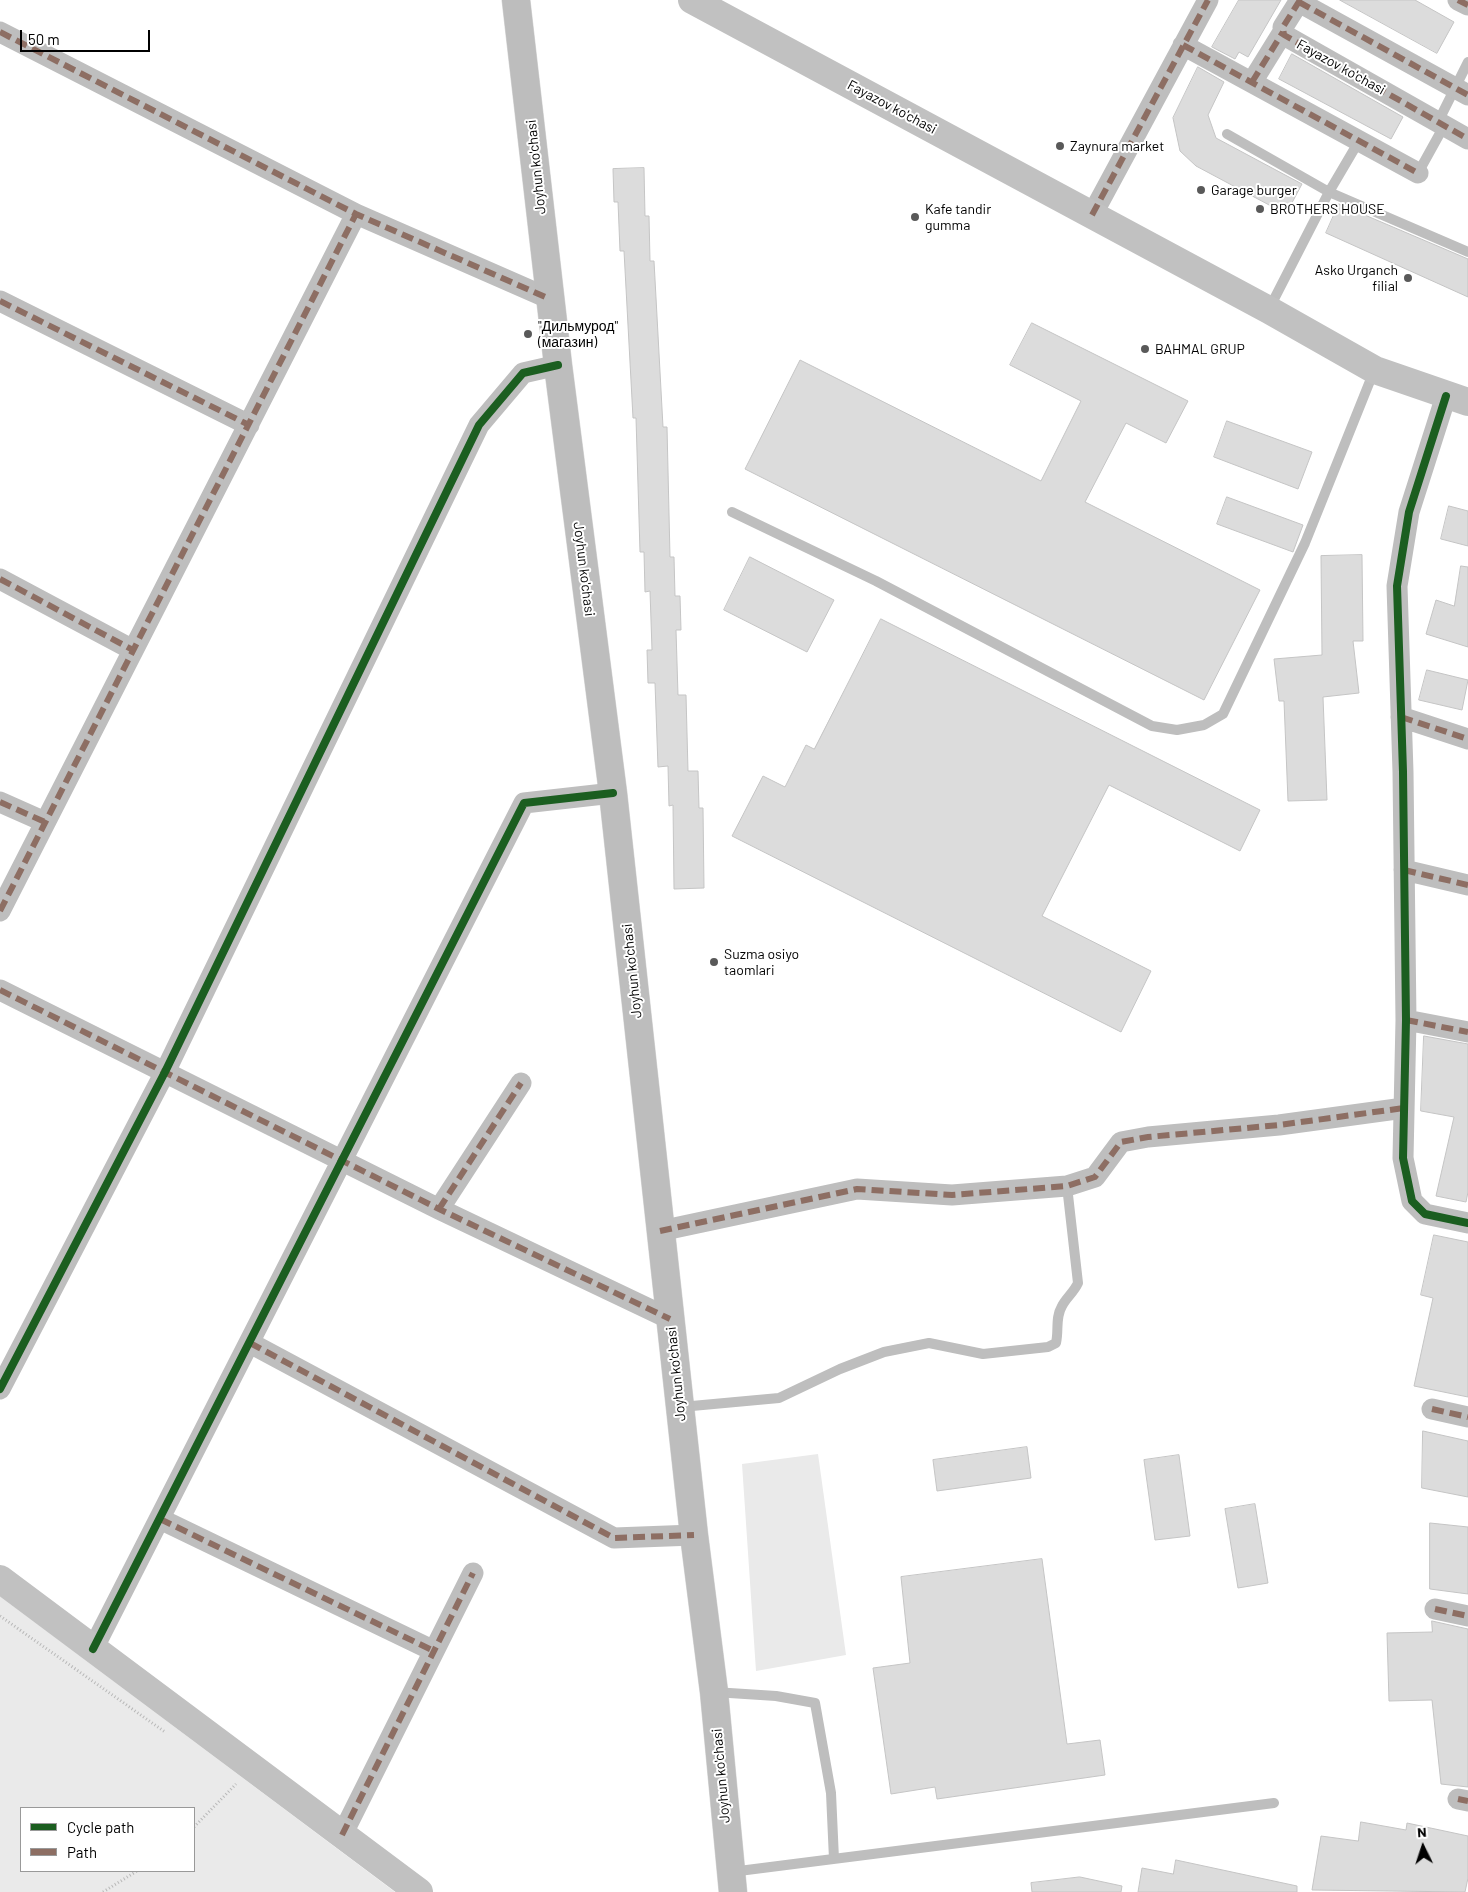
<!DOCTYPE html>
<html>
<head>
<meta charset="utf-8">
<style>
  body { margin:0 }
  #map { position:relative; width:1468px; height:1892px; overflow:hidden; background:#fff; font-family:Barlow,sans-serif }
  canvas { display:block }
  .legend { position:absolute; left:20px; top:1807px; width:175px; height:65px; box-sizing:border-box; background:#fff; border:1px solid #999; margin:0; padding:6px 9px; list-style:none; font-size:15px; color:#000 }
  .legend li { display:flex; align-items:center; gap:10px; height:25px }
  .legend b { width:25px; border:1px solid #999 }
  .north { position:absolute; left:1398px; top:1822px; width:50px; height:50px; -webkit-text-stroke:4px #fff; paint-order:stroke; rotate:356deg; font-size:14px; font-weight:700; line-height:20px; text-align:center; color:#000 }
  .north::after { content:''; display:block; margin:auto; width:18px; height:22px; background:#000; clip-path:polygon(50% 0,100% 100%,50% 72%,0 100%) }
  .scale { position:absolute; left:20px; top:30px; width:130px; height:22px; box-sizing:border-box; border:2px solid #000; border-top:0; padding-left:6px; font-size:15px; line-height:18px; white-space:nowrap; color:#000; -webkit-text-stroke:4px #fff; paint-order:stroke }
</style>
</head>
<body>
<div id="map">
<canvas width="1468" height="1892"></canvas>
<ul class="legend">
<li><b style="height:6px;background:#1b5e20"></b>Cycle path</li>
<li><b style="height:6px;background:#8d6e63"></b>Path</li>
</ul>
<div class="north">N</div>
<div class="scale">50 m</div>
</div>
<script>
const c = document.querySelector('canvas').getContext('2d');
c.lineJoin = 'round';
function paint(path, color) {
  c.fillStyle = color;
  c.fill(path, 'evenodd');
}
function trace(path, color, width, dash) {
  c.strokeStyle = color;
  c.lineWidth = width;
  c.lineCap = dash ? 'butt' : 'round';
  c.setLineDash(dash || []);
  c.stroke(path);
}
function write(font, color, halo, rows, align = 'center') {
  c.font = font + ' Barlow,sans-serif';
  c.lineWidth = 4;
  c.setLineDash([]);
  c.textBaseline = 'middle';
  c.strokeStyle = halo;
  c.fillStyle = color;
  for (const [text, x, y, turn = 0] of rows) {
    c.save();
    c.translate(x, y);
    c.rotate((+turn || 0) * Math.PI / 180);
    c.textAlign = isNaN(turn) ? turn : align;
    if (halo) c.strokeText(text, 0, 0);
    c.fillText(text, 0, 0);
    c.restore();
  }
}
paint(new Path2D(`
  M 818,1454 L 846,1655 L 756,1671 L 742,1464 Z
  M 0,1596 L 395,1892 L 0,1892 ZM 21,1808 L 194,1808 L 194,1871 L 21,1871 Z`), '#eaeaea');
const building = new Path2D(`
  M 1239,0 L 1281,0 L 1248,57 L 1239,52 L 1235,59 L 1212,47 Z
  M 1340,0 L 1415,0 L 1454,22 L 1437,53 Z
  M 1292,54 L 1403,117 L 1391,139 L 1279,79 Z
  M 1198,67 L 1224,82 L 1208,115 L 1216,138 L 1302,184 L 1286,214 L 1196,166 L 1180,151 L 1173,118 Z
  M 644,168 L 645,216 L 649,216 L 650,261 L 654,261 L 663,427 L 667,427 L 670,557 L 674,557 L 675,596 L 680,596 L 681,630 L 676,630 L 678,695 L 686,695 L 688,771 L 698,771 L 699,808 L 703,808 L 704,888 L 674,889 L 673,805 L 669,806 L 668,766 L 658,767 L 655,683 L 648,683 L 647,650 L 652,650 L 650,591 L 645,592 L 644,552 L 640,552 L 636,418 L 633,418 L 624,251 L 620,251 L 618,202 L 614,202 L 613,169 Z
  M 1339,204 L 1468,259 L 1468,297 L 1326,233 Z
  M 1032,323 L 1188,401 L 1166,443 L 1126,423 L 1085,502 L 1260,590 L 1204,700 L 745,469 L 800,360 L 1041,481 L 1081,401 L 1010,365 Z
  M 1227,421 L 1312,452 L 1298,489 L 1214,457 Z
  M 1227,497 L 1303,525 L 1293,552 L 1217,524 Z
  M 1449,506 L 1468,511 L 1468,546 L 1441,539 Z
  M 1362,555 L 1363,641 L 1353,641 L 1359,693 L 1323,697 L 1327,800 L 1288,801 L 1284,701 L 1279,701 L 1274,659 L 1322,655 L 1321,556 Z
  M 750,557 L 834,600 L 807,652 L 724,610 Z
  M 1461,566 L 1468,567 L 1468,647 L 1426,634 L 1436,600 L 1454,606 Z
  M 881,619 L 1260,810 L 1240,851 L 1109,785 L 1042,916 L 1151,971 L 1121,1032 L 732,836 L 763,776 L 785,787 L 806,745 L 814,749 Z
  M 1427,670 L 1468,680 L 1462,710 L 1419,700 Z
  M 1424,1036 L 1468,1044 L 1468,1192 L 1466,1202 L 1436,1196 L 1454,1117 L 1421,1111 Z
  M 1434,1235 L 1468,1242 L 1468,1397 L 1414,1386 L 1433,1298 L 1421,1295 Z
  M 1423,1431 L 1468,1441 L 1468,1497 L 1422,1488 Z
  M 1027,1447 L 1031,1478 L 937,1491 L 933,1460 Z
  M 1179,1455 L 1190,1536 L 1155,1540 L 1144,1460 Z
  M 1255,1504 L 1268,1583 L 1238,1588 L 1225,1509 Z
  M 1430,1523 L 1468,1527 L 1468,1594 L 1430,1589 Z
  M 1042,1559 L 1067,1744 L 1100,1740 L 1105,1775 L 937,1799 L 935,1787 L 891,1794 L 873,1668 L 910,1663 L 901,1577 Z
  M 1432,1621 L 1468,1629 L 1468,1787 L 1441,1784 L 1432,1700 L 1389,1701 L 1387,1633 L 1432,1632 Z
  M 1361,1822 L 1406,1830 L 1407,1823 L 1468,1836 L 1468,1878 L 1465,1892 L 1312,1890 L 1321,1836 L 1358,1841 Z
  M 1176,1860 L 1297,1886 L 1297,1892 L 1138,1892 L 1142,1868 L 1173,1874 Z
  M 1080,1877 L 1122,1886 L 1121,1892 L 1032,1892 L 1031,1883 Z`);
paint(building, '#dcdcdc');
trace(building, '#c5c5c5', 1);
const primary = new Path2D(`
  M 516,0 L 558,365 L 613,793 L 694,1535 L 714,1692 L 733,1892`);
trace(primary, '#dbdbdb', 29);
trace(new Path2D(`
  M 0,1616 L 165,1732
  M 194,1827 L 236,1784
  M 103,1892 L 137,1871`), '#b8b8b8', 3, [1, 2.5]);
trace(new Path2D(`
  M 1438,122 L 1468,62
  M 1227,134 L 1329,192 L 1359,141
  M 1418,173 L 1444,126
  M 1269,309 L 1329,192 L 1468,252
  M 732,512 L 876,581 L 1152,726 L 1177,730 L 1204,725 L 1223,714 L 1305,543 L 1374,371
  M 681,1407 L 779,1398 L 840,1369 L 884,1352 L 929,1343 L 983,1354 L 1048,1347 L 1056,1343 C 1059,1330 1055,1318 1062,1306 C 1066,1298 1074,1292 1078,1283 L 1067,1186
  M 714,1692 L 776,1696 L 815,1703 L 831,1793 L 834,1859
  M 731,1872 L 1274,1803`), '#bebebe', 10);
trace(new Path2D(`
  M 1300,0 L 1283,27 L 1284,35 L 1468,139
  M 1458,0 L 1468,5
  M 1299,2 L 1468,95
  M 0,32 L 356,214 L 550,299
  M 1183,45 L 1418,173
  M 1252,82 L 1283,32
  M 1092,215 L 1208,0
  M 0,301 L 249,425
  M 1446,396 L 1409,512 L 1397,586 L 1403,772 L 1406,1020 L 1403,1158 L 1412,1201 L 1425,1214 L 1468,1223
  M 0,579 L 133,650
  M 1401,717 L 1468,739
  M 0,802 L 45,822
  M 1404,870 L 1468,885
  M 0,911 L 356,214
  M 0,990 L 439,1209 L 670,1319
  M 1406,1020 L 1468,1032
  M 439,1209 L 521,1083
  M 660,1231 L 857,1189 L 952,1195 L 1067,1186 L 1095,1177 L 1121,1142 L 1148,1137 L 1279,1125 L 1404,1108
  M 250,1343 L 614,1538 L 694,1535
  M 0,1389 L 165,1072 L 479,425 L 523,373 L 558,365
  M 1432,1409 L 1468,1417
  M 160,1519 L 434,1651
  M 1435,1609 L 1468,1616
  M 93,1649 L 524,803 L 613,793
  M 1458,1799 L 1468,1801
  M 342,1835 L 473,1573`), '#bebebe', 21);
trace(new Path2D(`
  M 692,0 L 1269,310 L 1375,370 L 1468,402
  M 0,1579 L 419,1892`), '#c1c1c1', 28);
trace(primary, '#bdbdbd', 28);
trace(new Path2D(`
  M 1300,0 L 1283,27 L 1284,35 L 1468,139
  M 1458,0 L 1468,5
  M 1299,2 L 1468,95
  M 0,32 L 356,214 L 550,299
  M 1183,45 L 1418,173
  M 1252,82 L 1283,32
  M 1092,215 L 1208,0
  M 0,301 L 249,425
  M 0,579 L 133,650
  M 1401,717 L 1468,739
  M 0,802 L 45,822
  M 1404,870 L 1468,885
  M 0,911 L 356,214
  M 0,990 L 439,1209 L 670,1319
  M 1406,1020 L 1468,1032
  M 439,1209 L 521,1083
  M 660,1231 L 857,1189 L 952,1195 L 1067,1186 L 1095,1177 L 1121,1142 L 1148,1137 L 1279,1125 L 1404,1108
  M 250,1343 L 614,1538 L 694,1535
  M 1432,1409 L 1468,1417
  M 160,1519 L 434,1651
  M 1435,1609 L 1468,1616
  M 1458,1799 L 1468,1801
  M 342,1835 L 473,1573`), '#8d6e63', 6, [12, 6]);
trace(new Path2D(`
  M 1446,396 L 1409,512 L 1397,586 L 1403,772 L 1406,1020 L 1403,1158 L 1412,1201 L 1425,1214 L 1468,1223
  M 0,1389 L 165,1072 L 479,425 L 523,373 L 558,365
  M 93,1649 L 524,803 L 613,793`), '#1b5e20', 8);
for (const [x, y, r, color] of [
  [1060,146,5,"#595959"],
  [1201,190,5,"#595959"],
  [1260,209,5,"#595959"],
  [915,217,5,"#595959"],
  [1408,278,5,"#595959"],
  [528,334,5,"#595959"],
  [1145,349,5,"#595959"],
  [714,962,5,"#595959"]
]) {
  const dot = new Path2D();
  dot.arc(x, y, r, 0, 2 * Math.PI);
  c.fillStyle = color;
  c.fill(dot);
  trace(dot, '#fff', 2);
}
write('14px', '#000', '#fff', [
  ["Fayazov ko'chasi",1341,67,29],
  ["Fayazov ko'chasi",892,107,28],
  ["Joyhun ko'chasi",536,167,-96],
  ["Joyhun ko'chasi",584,569,83],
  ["Joyhun ko'chasi",632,971,-96],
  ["Joyhun ko'chasi",676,1374,-96],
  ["Joyhun ko'chasi",721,1776,-95]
]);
write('14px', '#000', '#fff', [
  ["Zaynura market",1070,146],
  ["Garage burger",1211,190],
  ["Kafe tandir",925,209],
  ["gumma",925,225],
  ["BROTHERS HOUSE",1270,209],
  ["Asko Urganch",1398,270,"right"],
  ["filial",1398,286,"right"],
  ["\"Дильмурод\"",538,326],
  ["(магазин)",538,342],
  ["BAHMAL GRUP",1155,349],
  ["Suzma osiyo",724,954],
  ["taomlari",724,970]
], 'left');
</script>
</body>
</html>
